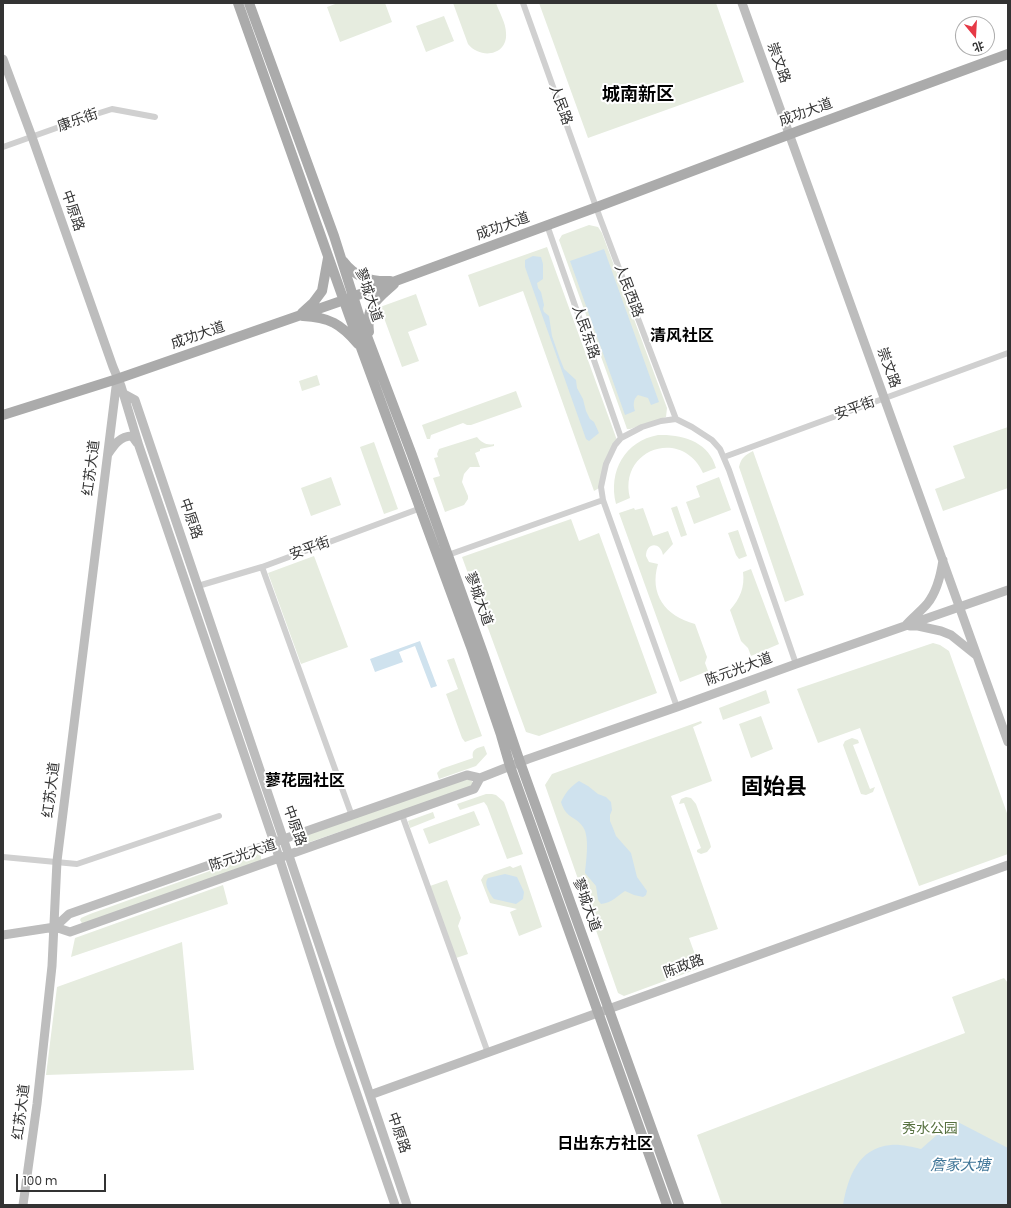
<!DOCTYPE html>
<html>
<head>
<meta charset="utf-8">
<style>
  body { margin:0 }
  #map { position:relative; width:1011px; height:1208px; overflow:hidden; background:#fff; font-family:Poppins,"Noto Sans SC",sans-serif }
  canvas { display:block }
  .frame { position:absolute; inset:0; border:4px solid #333; pointer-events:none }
  .north { position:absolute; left:955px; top:16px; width:40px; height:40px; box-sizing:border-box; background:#fff; border:1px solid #adadad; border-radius:50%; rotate:162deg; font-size:11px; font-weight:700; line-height:16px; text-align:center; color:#333 }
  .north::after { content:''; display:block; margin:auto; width:14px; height:18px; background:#e63946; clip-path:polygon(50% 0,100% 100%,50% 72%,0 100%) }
  .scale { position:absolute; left:16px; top:1174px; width:90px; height:18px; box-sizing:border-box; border:2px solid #333; border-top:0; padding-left:5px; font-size:12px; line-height:14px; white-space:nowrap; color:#333; -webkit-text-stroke:3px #fff; paint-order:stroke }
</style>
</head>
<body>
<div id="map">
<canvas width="1011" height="1208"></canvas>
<div class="frame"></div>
<div class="north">北</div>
<div class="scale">100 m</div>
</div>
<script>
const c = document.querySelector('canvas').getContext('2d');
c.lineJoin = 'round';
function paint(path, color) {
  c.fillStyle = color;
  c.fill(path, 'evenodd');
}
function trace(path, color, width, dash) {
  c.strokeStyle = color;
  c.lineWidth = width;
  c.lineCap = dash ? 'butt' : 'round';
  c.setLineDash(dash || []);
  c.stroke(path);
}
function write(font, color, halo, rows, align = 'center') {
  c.font = font + ' Poppins,"Noto Sans SC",sans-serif';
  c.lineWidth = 4;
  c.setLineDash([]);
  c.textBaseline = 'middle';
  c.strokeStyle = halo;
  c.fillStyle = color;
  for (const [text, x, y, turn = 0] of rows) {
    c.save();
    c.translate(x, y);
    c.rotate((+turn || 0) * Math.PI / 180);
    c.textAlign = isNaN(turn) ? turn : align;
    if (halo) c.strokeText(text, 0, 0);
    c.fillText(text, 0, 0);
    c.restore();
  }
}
paint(new Path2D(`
  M 338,3 L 385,3 L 392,22 L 340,42 L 327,7 Z
  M 453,3 L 496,3 C 499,12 506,23 506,33 C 508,55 481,60 468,44 Z
  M 539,3 L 716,3 L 744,82 L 588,138 Z
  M 444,16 L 454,41 L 426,52 L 416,26 Z
  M 589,225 L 598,227 L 602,233 L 667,408 L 666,417 L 630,429 L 627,429 L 626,426 L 559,240 L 562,235 Z
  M 547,247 L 618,443 L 615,445 L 601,487 L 594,491 L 523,291 L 479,307 L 468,275 Z
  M 416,294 L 427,325 L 408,332 L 419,361 L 402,367 L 380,307 Z
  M 317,375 L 320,385 L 302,391 L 299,381 Z
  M 516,391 L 522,407 L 471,425 L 467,425 L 463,423 L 431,435 L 430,439 L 427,439 L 422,425 Z
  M 1008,427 L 1008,488 L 943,511 L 935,489 L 965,478 L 953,446 Z
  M 658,435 C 683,434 709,442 716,468 L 703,473 C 682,427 618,449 630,498 L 616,504 C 608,471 625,441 658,435 Z
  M 477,437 C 481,442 487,446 494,444 L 494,446 L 480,449 L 480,451 L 475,453 L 480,467 L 470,467 L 464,474 L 462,482 L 468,496 L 468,499 L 464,505 L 445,512 L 433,478 L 440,476 L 434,458 L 438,457 L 437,454 L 439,449 Z
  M 374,442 L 398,509 L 384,514 L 360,447 Z
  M 753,451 L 804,595 L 785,602 L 739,467 C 741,458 745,455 753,451 Z
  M 331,477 L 341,505 L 311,516 L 301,488 Z
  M 719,477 L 731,510 L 694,524 L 686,502 L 700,497 L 696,486 Z
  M 677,506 L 687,535 L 681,537 L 671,508 Z
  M 634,508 L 635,510 L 643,508 L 653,536 L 668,531 L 673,544 L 663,555 C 660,541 646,543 646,556 L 649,562 L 658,564 C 649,594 665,616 695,624 L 707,657 L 705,663 L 708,671 L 680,682 L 619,513 Z
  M 571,519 L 579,541 L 599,533 L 657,693 L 539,736 L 526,732 L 462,557 Z
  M 738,530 L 747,556 L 739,559 L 736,555 L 728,533 Z
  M 314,556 L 348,647 L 301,664 L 268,573 Z
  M 751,569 L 779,644 L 751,656 L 748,648 L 741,641 L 730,610 C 740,599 745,587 743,572 Z
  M 933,643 L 940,645 L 949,651 L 1008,816 L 1008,854 L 919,886 L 860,728 L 818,743 L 797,689 Z
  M 454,658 L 482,736 L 465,742 L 462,738 L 446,694 L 458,689 L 447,660 Z
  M 766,690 L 770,703 L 723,720 L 719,708 Z
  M 761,716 L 773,749 L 751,758 L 739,724 Z
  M 701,721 L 702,723 L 693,727 L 712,781 L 671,796 L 718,929 L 689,938 L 700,968 L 624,996 L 618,993 L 545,785 L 552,774 Z
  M 852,738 L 858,740 L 859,743 L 853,745 L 870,789 L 875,787 L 873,792 L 866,795 L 861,794 L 843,745 L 845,741 Z
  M 484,746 L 487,754 L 476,766 L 439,779 L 437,773 L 441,769 L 473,758 C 471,749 477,748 484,746 Z
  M 467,779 L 472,781 L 473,783 L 470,787 L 304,844 L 300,845 L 296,843 L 296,840 L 297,838 Z
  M 486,794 L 492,794 L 496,795 L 504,802 L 523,854 L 507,859 L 487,806 L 484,802 L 460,810 L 457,804 Z
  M 686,797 L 691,798 L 696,804 L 710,843 L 711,847 L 707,852 L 701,854 L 697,852 L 697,850 L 701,848 L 684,803 L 679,804 L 681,799 Z
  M 474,811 L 480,825 L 429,844 L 423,829 Z
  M 433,812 L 435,818 L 410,828 L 408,821 Z
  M 257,854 L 261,856 L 261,861 L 83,925 L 80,920 L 81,918 L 90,914 Z
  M 521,865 L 542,927 L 519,936 L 510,912 L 517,909 L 490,903 L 481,880 L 484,875 L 510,866 L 513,868 Z
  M 447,880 L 461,918 L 458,926 L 468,954 L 456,958 L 430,886 Z
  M 223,885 L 228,904 L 71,957 L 75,938 Z
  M 182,942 L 194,1070 L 46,1075 L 57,987 Z
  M 1004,978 L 1008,983 L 1008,1205 L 722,1205 L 697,1135 L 965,1033 L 952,997 Z`), '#e6ecdf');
paint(new Path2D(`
  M 604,249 L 659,402 L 651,405 L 648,398 L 638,395 C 633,399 633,406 635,411 L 625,415 L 570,261 Z
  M 533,256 L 541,257 L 543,264 L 543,279 L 537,283 L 538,288 L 541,292 L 544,305 L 543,309 L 544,312 L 549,316 L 552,336 L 560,359 L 564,369 L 576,380 L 577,388 L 583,399 L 586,411 L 590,419 L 594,422 L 599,433 L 589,441 L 586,439 L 525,267 L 525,260 Z
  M 420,641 L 437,686 L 431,688 L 415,646 L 399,652 L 403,662 L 375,672 L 370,659 Z
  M 579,781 L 588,786 L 598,794 L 606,797 L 611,802 L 612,810 L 610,815 L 610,821 L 613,828 L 616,836 L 631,853 L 637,877 L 647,891 L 646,895 L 643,897 L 634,895 L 625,891 C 617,896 612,903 601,904 L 598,900 L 596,886 L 585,873 C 586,861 590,837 583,827 C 576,816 566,819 561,802 C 565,793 571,786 579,781 Z
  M 505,874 L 517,877 L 524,892 L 523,899 L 516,904 L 494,899 C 490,894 483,884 488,878 Z
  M 954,1120 L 1008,1148 L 1008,1205 L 843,1205 C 848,1177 858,1148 891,1145 C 900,1144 912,1147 921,1149 Z`), '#cfe2ee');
trace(new Path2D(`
  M 523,3 L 600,218 L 676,419
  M 3,147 L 90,116 L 112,109 L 155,117
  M 547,225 L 621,438
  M 724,457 L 1008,353
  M 448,555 L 603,500
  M 262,567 L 352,816
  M 198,586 L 262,567 L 421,508
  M 677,707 L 603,500 L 601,487 L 604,473 L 606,464 L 615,445 L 621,438 L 642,427 L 661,421 L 676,419 L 692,427 L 712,440 L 720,449 L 729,470 L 796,664
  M 402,815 L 488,1053
  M 3,857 L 77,864 L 219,816`), '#d0d0d0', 6);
trace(new Path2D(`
  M 742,3 L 1008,742
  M 3,59 L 32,137 L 113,367 L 121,386 L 139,446 L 274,842 L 340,1045 L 395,1205
  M 124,394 L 135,400 L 407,1205
  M 108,454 C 114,445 120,436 132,436 L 137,443
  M 906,625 C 912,618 920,612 927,604 C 936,593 941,574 943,560
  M 910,626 L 918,626 L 941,631 L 951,635 L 976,655
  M 55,927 L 69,914 L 467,775 L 480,778 L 528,759 L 677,707 L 796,664 L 1008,590
  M 3,935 L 55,927 L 70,932 L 474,789 L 480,778
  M 370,1095 L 1008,865
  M 23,1205 L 37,1104 L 52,966 L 57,861 L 117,379`), '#bdbdbd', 9);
trace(new Path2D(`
  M 238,3 L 349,315 L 471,647 L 501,735 L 510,766 L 667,1205
  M 249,3 L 334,236 L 359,315 L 412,455 L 484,656 L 520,762 L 679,1205
  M 343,261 C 355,277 370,282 390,281
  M 302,313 L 313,303 L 322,291 L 328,258
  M 303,316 C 329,317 341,324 358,344
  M 369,332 C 366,306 375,301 394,284
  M 3,415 L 117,379 L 344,300 L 597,207 L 801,130 L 1008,54`), '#ababab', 10);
write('14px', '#333', '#fff', [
  ["崇文路",778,63,70],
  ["人民路",560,105,70],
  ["成功大道",806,113,-20],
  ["康乐街",78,121,-19],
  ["中原路",72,211,71],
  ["成功大道",503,227,-20],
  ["人民西路",628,291,69],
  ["蓼城大道",368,295,71],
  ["人民东路",585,332,71],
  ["成功大道",198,336,-19],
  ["崇文路",888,368,70],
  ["安平街",855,409,-20],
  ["红苏大道",92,468,-83],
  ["中原路",190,519,71],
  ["安平街",310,549,-20],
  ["蓼城大道",478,599,70],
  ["陈元光大道",739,670,-20],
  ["红苏大道",52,790,-83],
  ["中原路",294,826,70],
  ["陈元光大道",243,856,-19],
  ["蓼城大道",586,905,70],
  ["陈政路",684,967,-20],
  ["红苏大道",22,1112,-83],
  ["中原路",398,1133,71]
]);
write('14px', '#56703f', '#fff', [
  ["秀水公园",930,1129]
]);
write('italic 15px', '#3f7597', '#fff', [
  ["詹家大塘",960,1166]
]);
write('bold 16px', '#000', '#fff', [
  ["清风社区",682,337],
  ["蓼花园社区",305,782],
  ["日出东方社区",605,1145]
]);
write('bold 18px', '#000', '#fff', [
  ["城南新区",638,95]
]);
write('bold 22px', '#000', '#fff', [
  ["固始县",774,788]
]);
</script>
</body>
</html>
